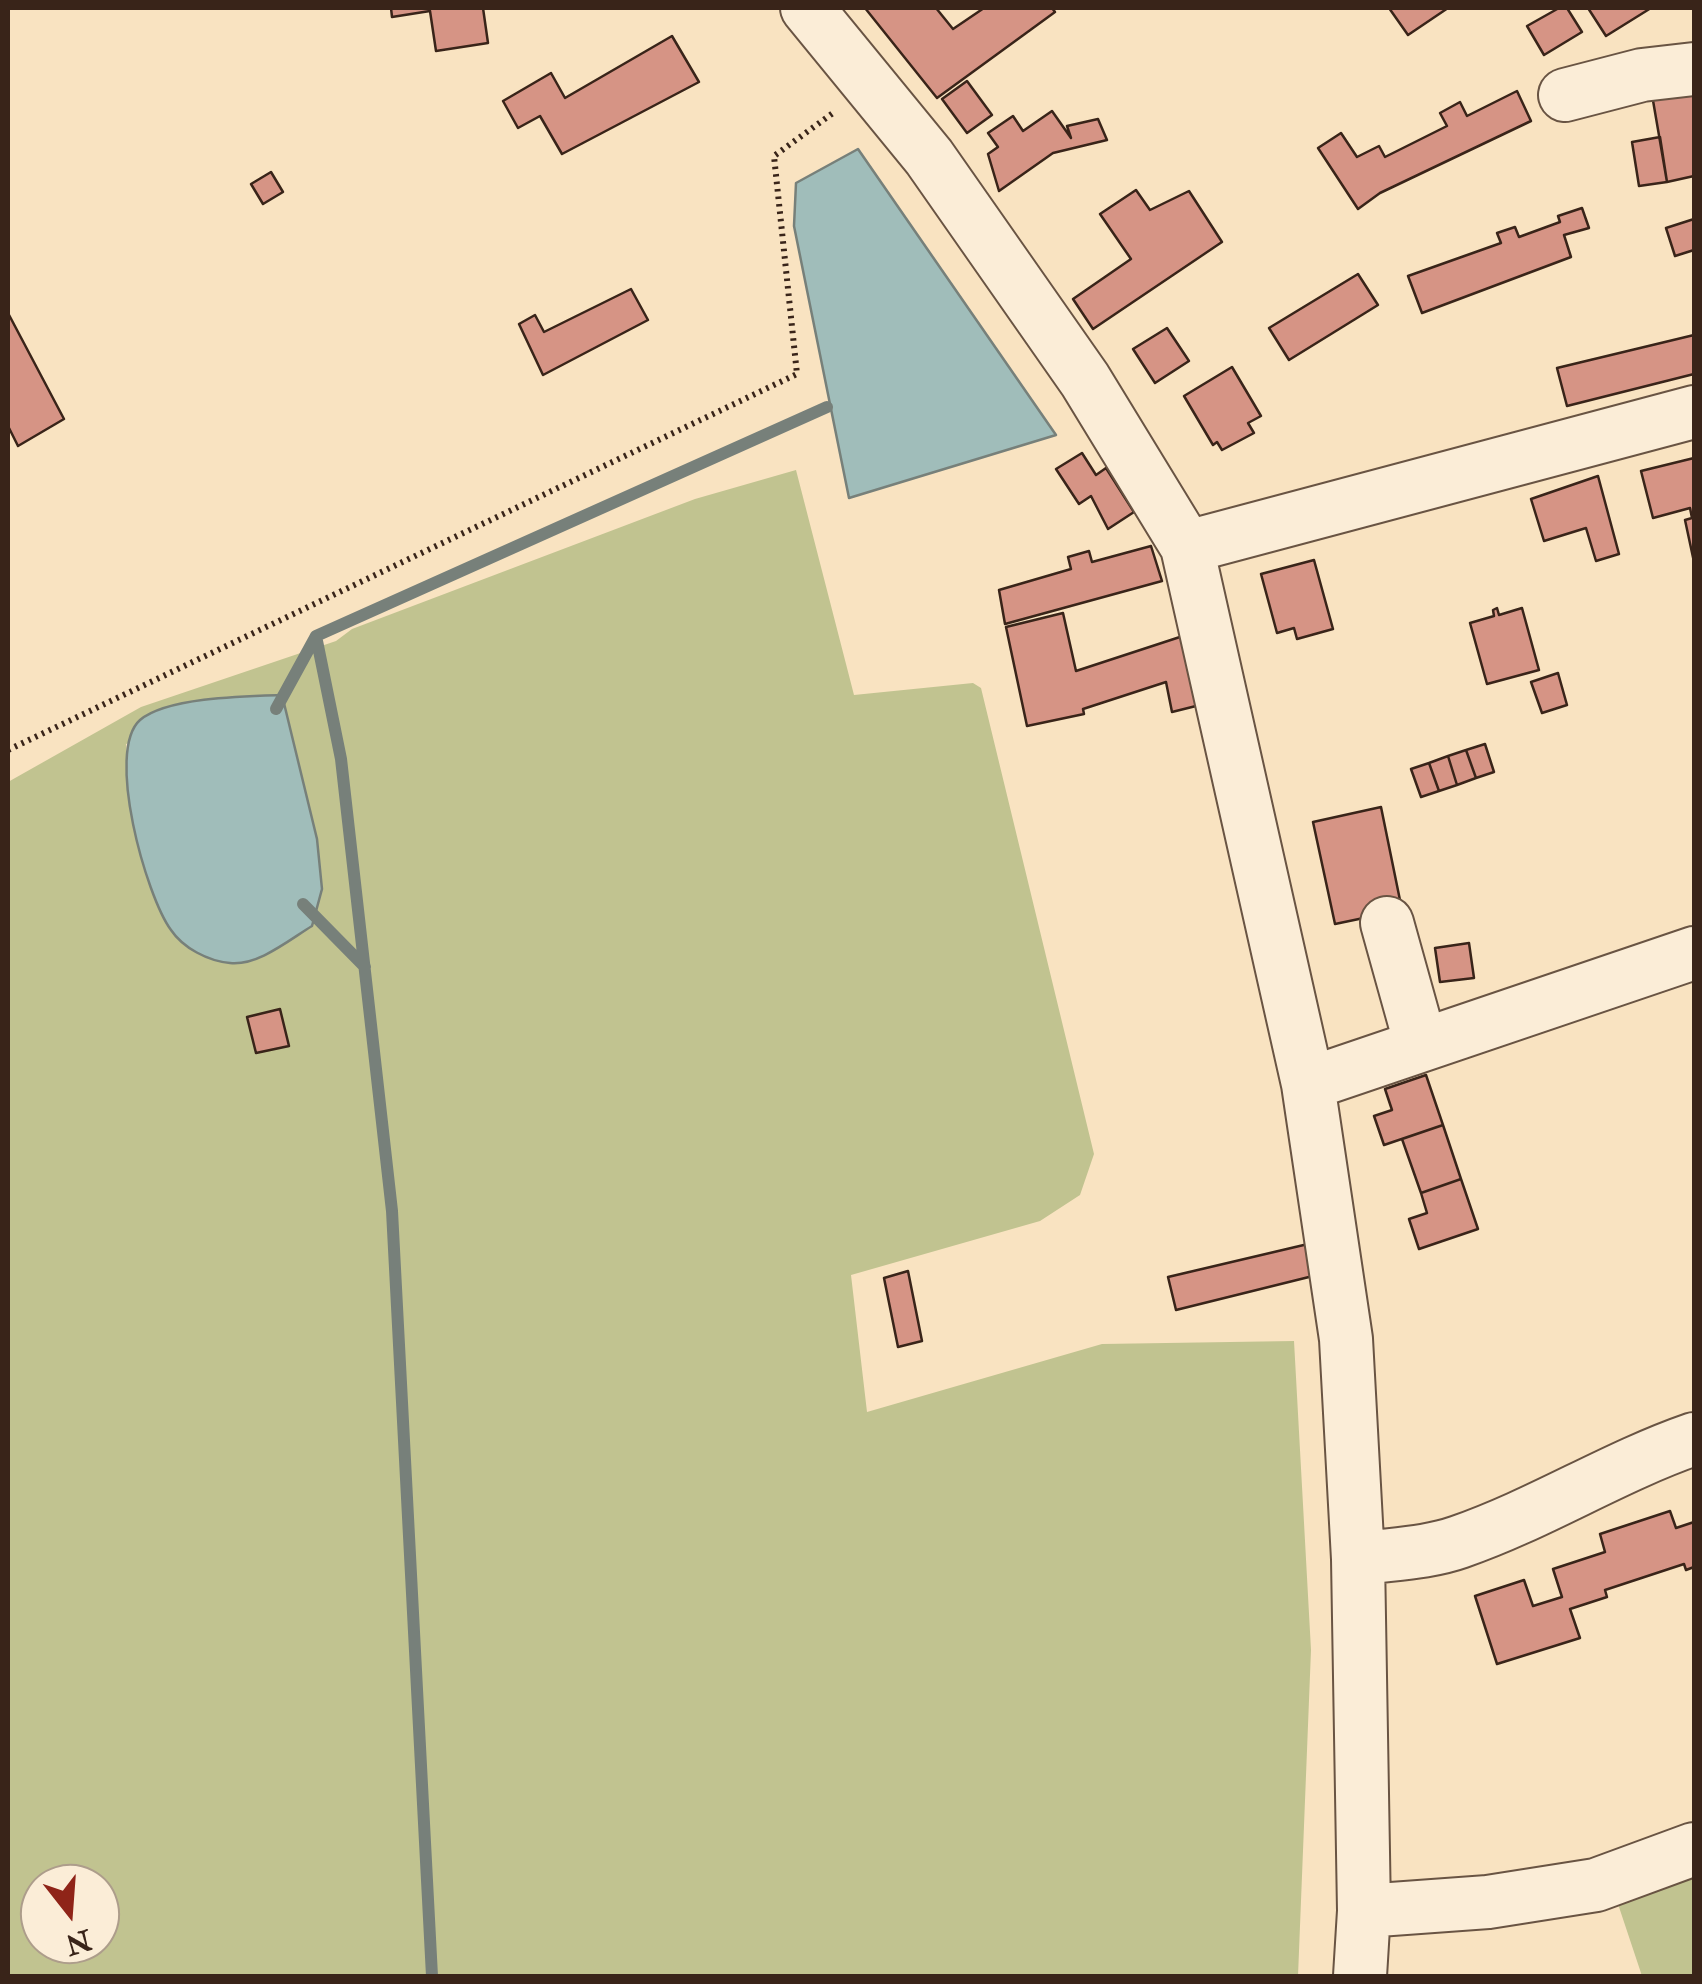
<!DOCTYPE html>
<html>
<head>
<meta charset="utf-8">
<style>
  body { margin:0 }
  #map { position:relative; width:1702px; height:1984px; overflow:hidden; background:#f9e3c1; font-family:"IM FELL Double Pica",serif }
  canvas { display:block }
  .frame { position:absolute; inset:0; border:10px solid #392419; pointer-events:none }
  .north { position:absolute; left:20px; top:1864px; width:100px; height:100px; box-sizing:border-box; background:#fbedd7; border:2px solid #ad9d8b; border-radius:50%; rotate:163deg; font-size:28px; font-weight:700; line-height:40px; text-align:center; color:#392419 }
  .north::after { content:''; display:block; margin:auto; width:35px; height:45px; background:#8f2418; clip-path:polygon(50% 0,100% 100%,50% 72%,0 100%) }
</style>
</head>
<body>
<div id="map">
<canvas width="1702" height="1984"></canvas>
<div class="frame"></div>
<div class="north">N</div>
</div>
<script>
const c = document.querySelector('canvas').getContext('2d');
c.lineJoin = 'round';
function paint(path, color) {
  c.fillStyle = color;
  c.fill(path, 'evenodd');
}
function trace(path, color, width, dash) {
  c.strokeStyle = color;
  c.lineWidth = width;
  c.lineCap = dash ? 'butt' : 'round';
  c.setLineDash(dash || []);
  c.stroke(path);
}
paint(new Path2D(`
  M 796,470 L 854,695 L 973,683 L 981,688 L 1094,1154 L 1080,1195 L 1040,1221 L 851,1275 L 867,1412 L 1102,1344 L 1294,1341 L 1311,1650 L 1298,1976 L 8,1976 L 8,782 L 141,707 L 336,641 L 352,629 L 695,499 ZM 282,695 L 296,766 L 312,926 L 264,956 L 170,930 C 139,871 131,809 126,744 ZM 40,1884 L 100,1884 L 100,1944 L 40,1944 Z
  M 1694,1873 L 1694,1976 L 1642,1976 L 1617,1901 Z`), '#c1c390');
const water = new Path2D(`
  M 858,149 L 1056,435 L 849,498 L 794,226 L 796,183 Z
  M 282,695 L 317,839 L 322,889 L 312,926 C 289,940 258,966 230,963 C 208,961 183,948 171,930 C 146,896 105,751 140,720 C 167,697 247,696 282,695 Z`);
paint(water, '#a0bdba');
trace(water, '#77807a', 2.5);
trace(new Path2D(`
  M 276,709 L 316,636
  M 303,904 L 365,967
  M 432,1976 L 392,1211 L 341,759 L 316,636 L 827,407`), '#77807a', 12);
const building = new Path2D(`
  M 391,8 L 483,8 L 488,43 L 436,51 L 430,11 L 392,17 Z
  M 865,8 L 936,8 L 953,29 L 984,8 L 1052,8 L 1055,12 L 937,98 Z
  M 1389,8 L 1448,8 L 1408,35 Z
  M 1559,8 L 1567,8 L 1582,32 L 1544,55 L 1527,26 Z
  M 1588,8 L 1651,8 L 1606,36 Z
  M 672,36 L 699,82 L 562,154 L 540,116 L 518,128 L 503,101 L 551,73 L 565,98 Z
  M 967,81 L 992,115 L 967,133 L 942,99 Z
  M 1650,83 L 1694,95 L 1694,176 L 1667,182 Z
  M 1517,91 L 1531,121 L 1380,193 L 1358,209 L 1318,148 L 1341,133 L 1357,157 L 1379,146 L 1385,157 L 1447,126 L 1440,113 L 1460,102 L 1467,116 Z
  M 1052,111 L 1071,138 L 1067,126 L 1098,119 L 1107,140 L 1053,153 L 999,191 L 988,154 L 998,147 L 988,133 L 1013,116 L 1023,131 Z
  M 1660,137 L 1667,182 L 1639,186 L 1632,142 Z
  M 271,172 L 283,192 L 263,204 L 251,184 Z
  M 1136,190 L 1150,210 L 1189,191 L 1222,242 L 1093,329 L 1073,299 L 1131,259 L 1100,214 Z
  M 1582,208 L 1589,228 L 1564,235 L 1571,257 L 1422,313 L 1408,276 L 1501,243 L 1497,233 L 1515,227 L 1519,237 L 1560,222 L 1558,216 Z
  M 1694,219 L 1694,250 L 1675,256 L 1666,228 Z
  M 1358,274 L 1378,305 L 1289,360 L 1269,328 Z
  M 631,289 L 648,320 L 543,375 L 519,324 L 535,315 L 544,332 Z
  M 8,313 L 64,419 L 18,446 L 8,426 Z
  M 1167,328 L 1189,361 L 1155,383 L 1133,349 Z
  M 1694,335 L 1694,374 L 1567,406 L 1557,368 Z
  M 1232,367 L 1261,416 L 1248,423 L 1254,433 L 1222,450 L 1217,442 L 1213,445 L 1184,396 Z
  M 1082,453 L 1096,475 L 1106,468 L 1134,512 L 1108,529 L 1091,496 L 1079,504 L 1056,469 Z
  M 1694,458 L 1694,562 L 1685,520 L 1692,518 L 1690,508 L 1653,518 L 1641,471 Z
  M 1598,476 L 1619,554 L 1596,561 L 1586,528 L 1544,541 L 1531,499 Z
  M 1151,546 L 1162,581 L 1005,624 L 999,590 L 1071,569 L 1068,557 L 1089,551 L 1092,562 Z
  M 1314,560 L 1333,629 L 1297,639 L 1294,628 L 1277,633 L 1261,574 Z
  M 1497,608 L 1499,615 L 1522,608 L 1539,670 L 1487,684 L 1470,623 L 1494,616 L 1493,610 Z
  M 1063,613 L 1076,671 L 1186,635 L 1204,704 L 1172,712 L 1166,682 L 1083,709 L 1084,714 L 1027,726 L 1006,627 Z
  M 1558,673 L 1567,705 L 1542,713 L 1531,682 Z
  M 1485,744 L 1494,772 L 1476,778 L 1466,750 Z
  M 1466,750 L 1476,778 L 1457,785 L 1448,756 Z
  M 1448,756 L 1457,785 L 1439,791 L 1429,763 Z
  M 1429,763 L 1439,791 L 1421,797 L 1411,769 Z
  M 1381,807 L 1402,910 L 1335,924 L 1313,822 Z
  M 1469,943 L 1474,978 L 1440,982 L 1435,948 Z
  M 280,1009 L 289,1046 L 256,1053 L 247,1017 Z
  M 1426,1075 L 1443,1125 L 1384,1145 L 1374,1116 L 1392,1110 L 1385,1089 Z
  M 1443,1125 L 1461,1179 L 1421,1193 L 1402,1139 Z
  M 1461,1179 L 1478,1229 L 1419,1249 L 1409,1219 L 1427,1213 L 1421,1193 Z
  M 1308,1244 L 1313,1276 L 1176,1310 L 1168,1277 Z
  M 908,1271 L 922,1341 L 898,1347 L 884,1278 Z
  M 1670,1511 L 1676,1528 L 1694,1522 L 1694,1567 L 1686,1570 L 1684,1564 L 1605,1590 L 1607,1597 L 1570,1609 L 1580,1638 L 1497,1664 L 1475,1596 L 1524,1580 L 1533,1606 L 1562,1597 L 1553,1569 L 1605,1552 L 1600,1534 Z`);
paint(building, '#d69485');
trace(building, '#392419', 2.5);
const minor = new Path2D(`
  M 807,8 L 929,157 L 1085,380 L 1187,547 L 1308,1084 L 1346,1339 L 1358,1559 L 1364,1911 L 1360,1976
  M 1565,95 L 1642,75 L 1694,69
  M 1187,547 L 1694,412
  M 1387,923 L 1421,1045
  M 1308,1084 L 1694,953
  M 1358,1559 C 1391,1554 1428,1553 1459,1542 C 1540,1514 1613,1467 1694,1439
  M 1364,1911 L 1488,1902 L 1596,1885 L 1694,1849`);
trace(minor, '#695443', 56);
trace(new Path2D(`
  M 8,750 L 797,374 L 774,156 L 833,113`), '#392419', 6, [2.5, 5]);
trace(minor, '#fbedd7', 52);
</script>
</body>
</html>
